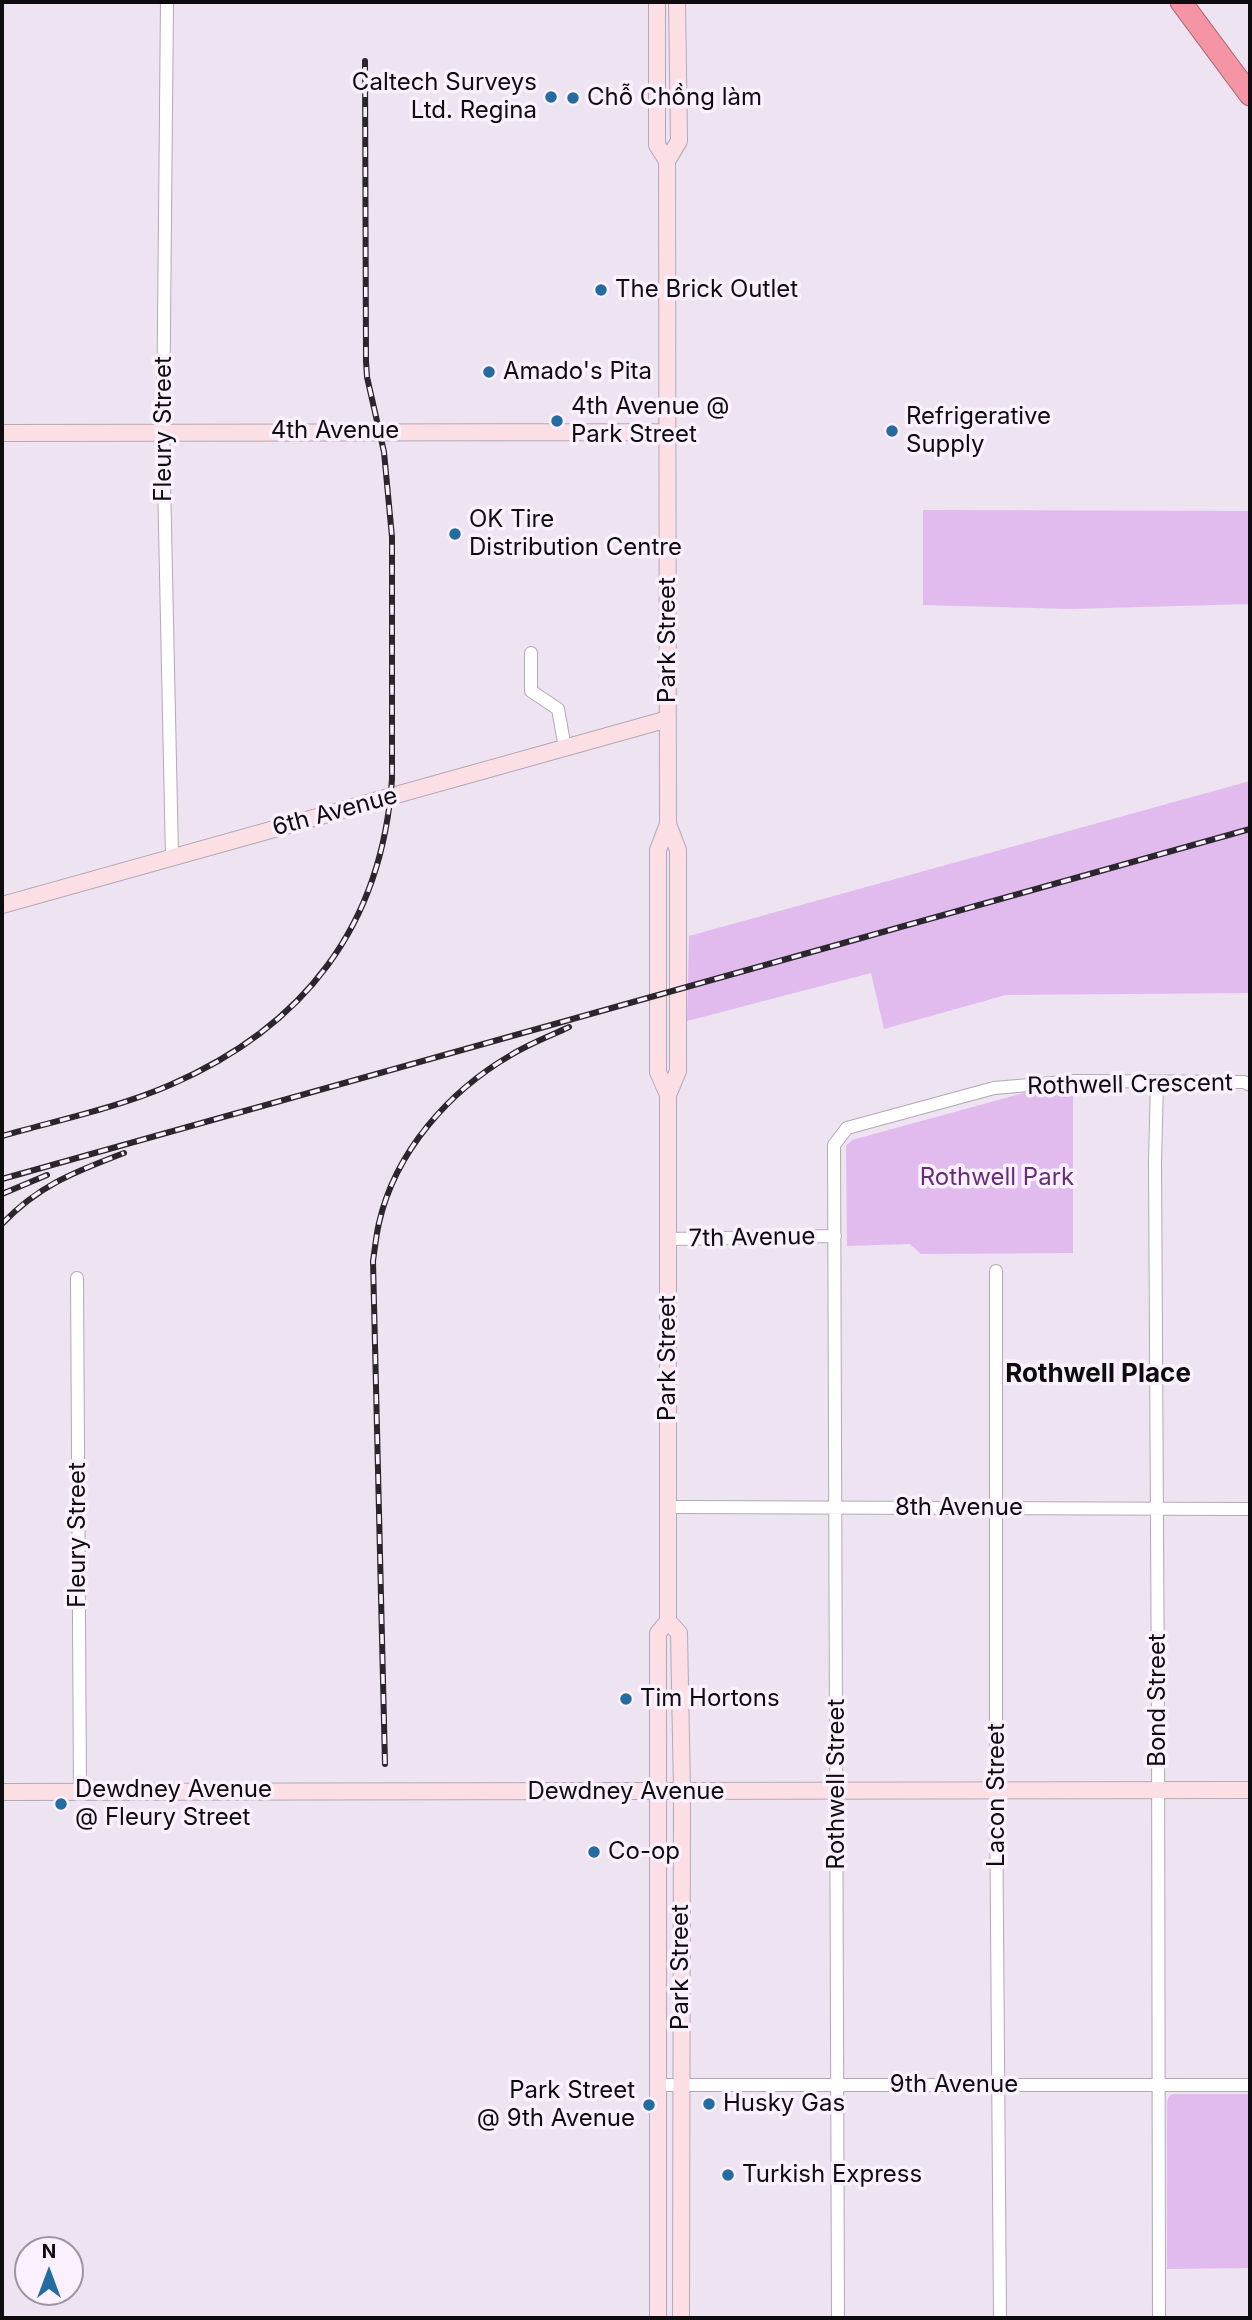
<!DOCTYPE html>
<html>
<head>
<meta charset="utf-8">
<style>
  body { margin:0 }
  #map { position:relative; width:1252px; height:2320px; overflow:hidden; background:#ede3f1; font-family:Inter,sans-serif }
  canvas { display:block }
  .frame { position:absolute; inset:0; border:4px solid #0f0c10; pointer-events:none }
  .north { position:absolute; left:14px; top:2236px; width:70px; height:70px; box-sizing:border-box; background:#fbf0fe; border:2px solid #9d959f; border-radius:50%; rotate:0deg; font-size:19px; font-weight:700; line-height:28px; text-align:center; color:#0f0c10 }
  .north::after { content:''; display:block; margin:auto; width:24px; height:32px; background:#246b9f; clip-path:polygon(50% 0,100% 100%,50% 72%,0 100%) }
</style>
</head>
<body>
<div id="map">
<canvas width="1252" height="2320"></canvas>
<div class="frame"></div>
<div class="north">N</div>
</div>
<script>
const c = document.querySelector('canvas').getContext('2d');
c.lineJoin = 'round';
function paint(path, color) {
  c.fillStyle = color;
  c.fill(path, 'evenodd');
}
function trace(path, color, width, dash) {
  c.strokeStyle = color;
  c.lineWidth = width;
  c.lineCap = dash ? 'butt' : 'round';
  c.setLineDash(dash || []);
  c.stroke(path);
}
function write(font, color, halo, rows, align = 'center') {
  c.font = font + ' Inter,sans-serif';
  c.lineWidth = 7;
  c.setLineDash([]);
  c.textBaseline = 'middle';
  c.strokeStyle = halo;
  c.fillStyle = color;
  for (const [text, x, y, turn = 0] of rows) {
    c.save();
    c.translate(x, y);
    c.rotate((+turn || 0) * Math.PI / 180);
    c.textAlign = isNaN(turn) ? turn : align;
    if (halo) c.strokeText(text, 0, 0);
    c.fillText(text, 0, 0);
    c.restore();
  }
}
paint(new Path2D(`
  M 923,510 L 1250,511 L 1250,604 L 1070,609 L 923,605 Z
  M 1250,781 L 1250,993 L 1006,995 L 884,1029 L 871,973 L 687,1021 L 689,936 Z
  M 1035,1090 L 1073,1090 L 1073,1253 L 921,1254 L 910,1244 L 847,1246 L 846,1146 L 852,1140 Z
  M 1174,2094 L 1250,2094 L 1250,2268 L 1167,2269 L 1167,2101 L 1169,2096 Z`), '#e1baee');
const street = new Path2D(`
  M 167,2 L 163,432 L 172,857
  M 531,653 L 531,691 L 558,709 L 565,748
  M 1157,1082 L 1155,1162 L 1158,1708 L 1159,2318
  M 668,1239 L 835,1236
  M 996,1271 L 996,1791 L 1000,2318
  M 77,1278 L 80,1792
  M 668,1507 L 1250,1509
  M 658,2085 L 1250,2085
  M 838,2318 L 834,1145 L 847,1128 L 994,1088 L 1076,1081 L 1244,1082 L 1250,1085`);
const secondary = new Path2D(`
  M 657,2 L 657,145 L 667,161
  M 2,433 L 668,432
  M 2,905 L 668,719
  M 668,1095 L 658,1072 L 658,850 L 668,824 L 667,161 L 679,141 L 677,2
  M 668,1621 L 679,1633 L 682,1792 L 681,2318
  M 2,1792 L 1250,1790
  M 658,2318 L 658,1633 L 668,1621 L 668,1095 L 678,1071 L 678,850 L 668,824`);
const highway = new Path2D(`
  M 1181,2 L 1250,95`);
trace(street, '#b3a9b6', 14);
trace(secondary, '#b3a9b6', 18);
trace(highway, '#a46470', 23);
trace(street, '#fff', 12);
trace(secondary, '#fcdfe4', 16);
trace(highway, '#f494a4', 21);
const rail = new Path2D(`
  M 2,1136 C 58,1120 117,1108 170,1085 C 304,1027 382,926 392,779 L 392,537 L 384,452 L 367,377 L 366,361 L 365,61
  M 2,1179 L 1250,829
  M 2,1194 L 47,1175
  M 2,1224 C 39,1185 75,1172 124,1153
  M 385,1764 L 373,1261 C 375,1248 376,1236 379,1223 C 395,1152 449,1091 511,1055 C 529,1044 550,1036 569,1027`);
trace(rail, '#2a262b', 6);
trace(rail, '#fbf0fe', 3.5, [10]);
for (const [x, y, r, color] of [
  [551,97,7,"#246b9f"],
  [573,98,7,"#246b9f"],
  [601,290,7,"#246b9f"],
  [489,372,7,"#246b9f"],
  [557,421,7,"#246b9f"],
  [892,431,7,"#246b9f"],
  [455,534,7,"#246b9f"],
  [626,1699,7,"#246b9f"],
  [61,1804,7,"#246b9f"],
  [594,1852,7,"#246b9f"],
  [709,2104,7,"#246b9f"],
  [649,2105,7,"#246b9f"],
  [728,2175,7,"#246b9f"]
]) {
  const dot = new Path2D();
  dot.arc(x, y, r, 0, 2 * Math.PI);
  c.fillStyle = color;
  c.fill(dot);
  trace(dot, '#fbf0fe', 2.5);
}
write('24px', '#0f0c10', '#fbf0fe', [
  ["Caltech Surveys",537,83,"right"],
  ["Ltd. Regina",537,111,"right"],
  ["Chỗ Chồng làm",587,98],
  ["The Brick Outlet",615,290],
  ["Amado's Pita",503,372],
  ["4th Avenue @",571,407],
  ["Park Street",571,435],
  ["Refrigerative",906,417],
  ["Supply",906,445],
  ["OK Tire",469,520],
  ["Distribution Centre",469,548],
  ["Tim Hortons",640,1699],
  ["Dewdney Avenue",75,1790],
  ["@ Fleury Street",75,1818],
  ["Co-op",608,1852],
  ["Park Street",635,2091,"right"],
  ["@ 9th Avenue",635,2119,"right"],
  ["Husky Gas",723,2104],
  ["Turkish Express",742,2175]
], 'left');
write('24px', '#0f0c10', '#fbf0fe', [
  ["Fleury Street",164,429,-90],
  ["4th Avenue",335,431],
  ["Park Street",668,640,-90],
  ["6th Avenue",335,812,-15],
  ["Rothwell Crescent",1130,1085,-1],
  ["7th Avenue",752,1238,-1],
  ["Park Street",668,1358,-90],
  ["8th Avenue",959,1508],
  ["Fleury Street",78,1535,-90],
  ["Bond Street",1158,1700,-90],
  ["Rothwell Street",837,1784,-90],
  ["Dewdney Avenue",626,1792],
  ["Lacon Street",997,1795,-90],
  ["Park Street",681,1967,-90],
  ["9th Avenue",954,2085]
]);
write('24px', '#672e78', '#fbf0fe', [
  ["Rothwell Park",997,1178]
]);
write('bold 26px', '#0f0c10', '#fbf0fe', [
  ["Rothwell Place",1098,1374]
]);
</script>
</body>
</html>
